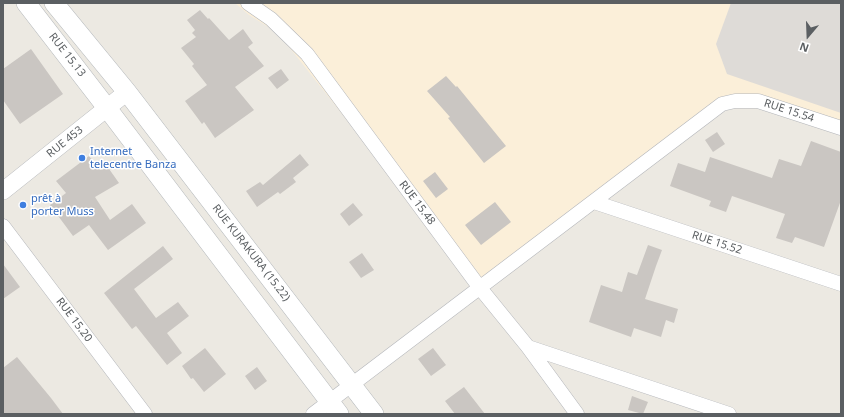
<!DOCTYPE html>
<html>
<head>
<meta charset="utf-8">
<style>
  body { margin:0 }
  #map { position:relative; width:844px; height:417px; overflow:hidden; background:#ece9e2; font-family:"Noto Sans",sans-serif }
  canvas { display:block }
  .frame { position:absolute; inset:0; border:4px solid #5b5f62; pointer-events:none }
  .north { position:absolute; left:788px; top:16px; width:40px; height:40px; -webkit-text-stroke:3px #fff; paint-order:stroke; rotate:199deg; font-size:11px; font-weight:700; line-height:16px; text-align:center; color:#5b5f62 }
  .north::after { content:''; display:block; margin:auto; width:14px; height:18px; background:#5b5f62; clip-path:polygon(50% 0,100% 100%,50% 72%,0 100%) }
</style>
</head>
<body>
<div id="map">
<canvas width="844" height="417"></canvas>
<div class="frame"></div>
<div class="north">N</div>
</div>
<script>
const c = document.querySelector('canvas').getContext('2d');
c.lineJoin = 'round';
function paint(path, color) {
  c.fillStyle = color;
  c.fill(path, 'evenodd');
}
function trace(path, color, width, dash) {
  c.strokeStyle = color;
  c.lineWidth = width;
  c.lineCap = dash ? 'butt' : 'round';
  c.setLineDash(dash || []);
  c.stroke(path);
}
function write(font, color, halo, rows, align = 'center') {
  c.font = font + ' "Noto Sans",sans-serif';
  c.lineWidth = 3;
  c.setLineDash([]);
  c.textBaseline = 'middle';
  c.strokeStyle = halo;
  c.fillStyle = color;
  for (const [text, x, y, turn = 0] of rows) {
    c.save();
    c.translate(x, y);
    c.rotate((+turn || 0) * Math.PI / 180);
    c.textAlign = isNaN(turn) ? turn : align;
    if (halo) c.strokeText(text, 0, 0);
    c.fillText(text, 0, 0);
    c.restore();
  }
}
paint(new Path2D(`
  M 235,3 L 841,3 L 841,128 L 735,101 L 480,288 L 278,33 L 249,15 Z`), '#fbefd9');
paint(new Path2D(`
  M 731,3 L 841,3 L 841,113 L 727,74 L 716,44 Z`), '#dedbd7');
paint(new Path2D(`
  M 200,10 L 208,19 L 209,18 L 229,40 L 243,29 L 253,43 L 248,47 L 264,66 L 235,87 L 254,110 L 215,138 L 204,122 L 202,124 L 185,101 L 207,85 L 192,66 L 194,64 L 181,48 L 196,37 L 192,33 L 195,30 L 187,20 Z
  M 31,49 L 63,94 L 20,124 L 3,100 L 3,69 Z
  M 281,69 L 289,80 L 277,89 L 268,78 Z
  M 446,76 L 456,87 L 457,86 L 506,146 L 484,163 L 448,118 L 450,117 L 427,91 Z
  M 717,132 L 725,144 L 713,152 L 705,140 Z
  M 811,141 L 841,152 L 841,200 L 824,247 L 795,237 L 792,243 L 776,238 L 785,214 L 732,196 L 726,212 L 709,206 L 711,201 L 670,186 L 678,163 L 705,172 L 710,157 L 772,178 L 779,159 L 801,166 Z
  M 300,154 L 309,165 L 293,178 L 296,182 L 280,194 L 278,192 L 257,207 L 246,191 L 260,182 L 263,185 Z
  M 89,156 L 100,170 L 107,166 L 119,183 L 95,197 L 110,220 L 132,204 L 146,223 L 108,250 L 89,225 L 73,236 L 50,205 L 66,193 L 56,181 Z
  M 435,172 L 448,189 L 436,198 L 423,181 Z
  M 495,202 L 511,222 L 481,245 L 465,225 Z
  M 353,203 L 363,215 L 349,226 L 340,214 Z
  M 648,245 L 662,250 L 656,266 L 645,299 L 678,309 L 674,323 L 666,320 L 661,337 L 634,328 L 631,337 L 589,322 L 601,285 L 622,292 L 628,272 L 637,275 Z
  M 163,246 L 173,259 L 134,289 L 156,318 L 178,302 L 189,316 L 167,333 L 182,353 L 167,365 L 136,326 L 132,329 L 104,293 Z
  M 362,253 L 374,270 L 361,278 L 349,262 Z
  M 3,264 L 20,287 L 3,299 Z
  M 205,348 L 226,374 L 204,392 L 193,378 L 191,379 L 182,366 Z
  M 433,348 L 446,365 L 431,376 L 418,359 Z
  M 17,357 L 51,398 L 63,414 L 3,414 L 3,368 Z
  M 257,367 L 267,381 L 255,390 L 245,376 Z
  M 464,387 L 485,414 L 455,414 L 445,401 Z
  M 632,396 L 648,402 L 643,414 L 628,410 Z`), '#cac6c2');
const minor = new Path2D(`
  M 248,3 L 271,19 L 307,54 L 480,288 L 528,347 L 577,414
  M 594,202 L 841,284
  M 3,226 L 145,414
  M 528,347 L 729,414
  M 313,414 L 722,104 L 735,101 L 758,101 L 841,128`);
const tertiary = new Path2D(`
  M 3,191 L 127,92`);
const secondary = new Path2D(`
  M 26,3 L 107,108 L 339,414
  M 54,3 L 127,92 L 374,414`);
trace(minor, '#b3b5b9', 15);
trace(tertiary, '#b3b5b9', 18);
trace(secondary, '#b2b6b9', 20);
trace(minor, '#fff', 14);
trace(tertiary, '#fff', 17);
trace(secondary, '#fff', 19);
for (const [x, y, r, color] of [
  [82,158,4,"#3f7fe0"],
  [23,205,4,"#3f7fe0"]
]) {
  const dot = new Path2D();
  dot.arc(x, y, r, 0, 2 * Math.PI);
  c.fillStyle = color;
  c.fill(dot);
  trace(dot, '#fff', 1.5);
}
write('11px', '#5b5f62', '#fff', [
  ["RUE 15.13",67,55,52],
  ["RUE 15.54",789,111,18],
  ["RUE 453",65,142,-39],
  ["RUE 15.48",417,203,53],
  ["RUE 15.52",717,243,18],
  ["RUE KURAKURA (15.22)",251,253,52],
  ["RUE 15.20",74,320,53]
]);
write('11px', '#366cbe', '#fff', [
  ["Internet",90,152],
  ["telecentre Banza",90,165],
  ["prêt à",31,199],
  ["porter Muss",31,212]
], 'left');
</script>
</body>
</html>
